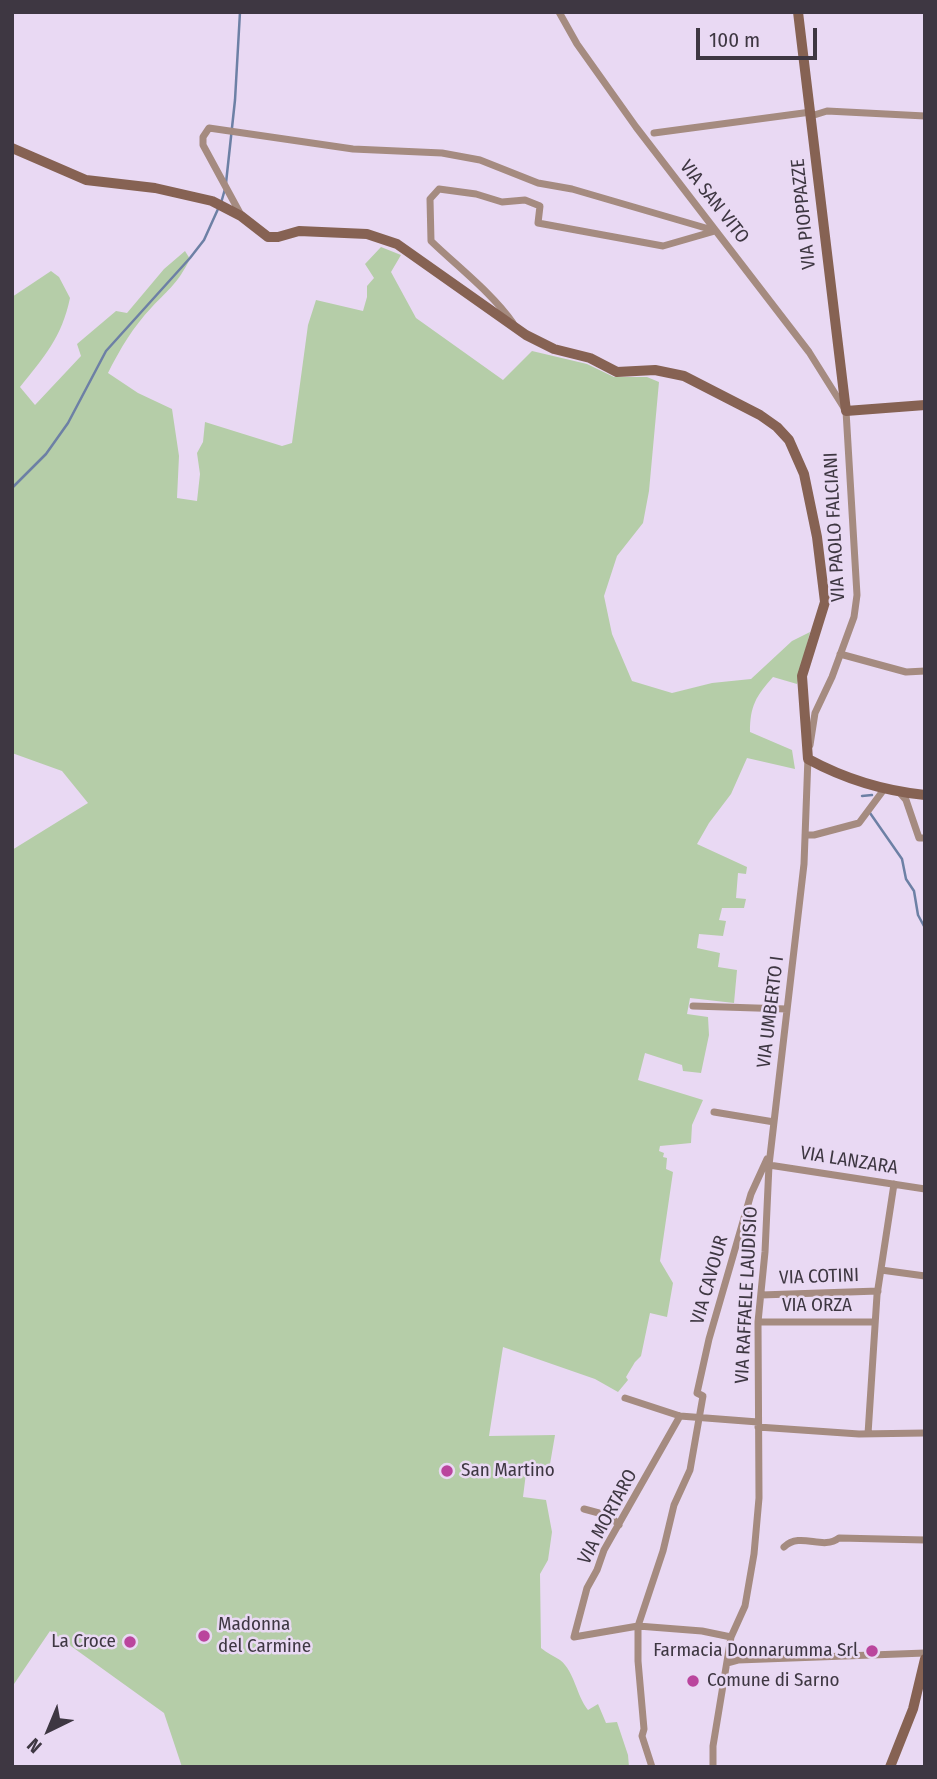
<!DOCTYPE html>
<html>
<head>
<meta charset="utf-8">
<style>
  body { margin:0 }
  #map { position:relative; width:937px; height:1779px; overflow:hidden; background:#e9d9f3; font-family:"Fira Sans Condensed",sans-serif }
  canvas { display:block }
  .frame { position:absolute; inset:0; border:14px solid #3e3742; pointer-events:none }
  .north { position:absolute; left:14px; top:1695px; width:70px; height:70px; -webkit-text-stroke:5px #e9d9f3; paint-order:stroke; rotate:223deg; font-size:19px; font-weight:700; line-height:28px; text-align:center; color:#3e3742 }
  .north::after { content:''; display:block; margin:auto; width:24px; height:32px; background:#3e3742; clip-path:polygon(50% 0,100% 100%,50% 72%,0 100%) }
  .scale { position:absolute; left:696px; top:28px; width:121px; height:32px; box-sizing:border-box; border:4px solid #3e3742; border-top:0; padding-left:9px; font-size:21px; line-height:24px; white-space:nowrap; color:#3e3742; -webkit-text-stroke:5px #e9d9f3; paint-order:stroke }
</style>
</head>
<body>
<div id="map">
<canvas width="937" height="1779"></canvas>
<div class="frame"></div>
<div class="north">N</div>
<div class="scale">100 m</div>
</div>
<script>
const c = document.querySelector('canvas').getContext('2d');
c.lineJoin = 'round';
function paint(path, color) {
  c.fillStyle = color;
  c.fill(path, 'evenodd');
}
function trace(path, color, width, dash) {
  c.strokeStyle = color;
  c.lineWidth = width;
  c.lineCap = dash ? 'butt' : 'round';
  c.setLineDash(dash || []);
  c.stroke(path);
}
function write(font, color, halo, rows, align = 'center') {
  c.font = font + ' "Fira Sans Condensed",sans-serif';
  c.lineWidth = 5;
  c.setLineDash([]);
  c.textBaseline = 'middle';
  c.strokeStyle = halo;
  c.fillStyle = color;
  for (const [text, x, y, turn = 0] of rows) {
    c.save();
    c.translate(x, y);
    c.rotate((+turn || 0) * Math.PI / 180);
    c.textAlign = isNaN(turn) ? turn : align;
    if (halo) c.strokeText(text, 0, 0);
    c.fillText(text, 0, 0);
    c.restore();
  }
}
paint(new Path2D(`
  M 381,247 L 401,255 L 391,272 L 416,318 L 503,380 L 532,351 L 587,364 L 614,377 L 647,377 L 659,382 L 649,491 L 643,523 L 617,556 L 604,596 L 612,634 L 632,681 L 672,693 L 712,683 L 751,679 L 792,641 L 810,632 L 797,684 L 773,677 C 756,696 750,706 750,732 L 792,750 L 795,769 L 747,758 L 731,794 L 709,823 L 697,844 L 747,867 L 746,874 L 738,873 L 736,898 L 746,899 L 744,908 L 722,908 L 719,920 L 726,921 L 723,936 L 699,934 L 697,948 L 720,953 L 718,967 L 737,970 L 734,1003 L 690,998 L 687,1014 L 708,1017 L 709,1035 L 701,1073 L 683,1071 L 682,1065 L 645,1053 L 638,1080 L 703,1100 L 692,1125 L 691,1143 L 660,1146 L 659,1151 L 664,1153 L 663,1157 L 667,1158 L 666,1169 L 673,1172 L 660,1261 L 673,1283 L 667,1317 L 650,1313 L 641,1356 L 635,1362 L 626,1377 L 628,1380 L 618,1392 L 595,1379 L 503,1347 L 489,1436 L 555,1435 L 549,1470 L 526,1473 L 523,1497 L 546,1500 L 552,1532 L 548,1560 L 540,1574 L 541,1648 C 547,1653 554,1656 560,1660 C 575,1672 576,1695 588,1710 L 598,1704 L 606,1723 L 617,1722 L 628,1755 L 629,1767 L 182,1767 L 164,1713 L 50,1631 L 14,1684 L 12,1682 L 12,850 L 88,803 L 62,771 L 12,753 L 12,297 L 51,271 L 59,277 L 70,298 C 62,337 44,357 20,387 L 35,405 L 81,356 L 77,344 L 116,311 L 127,313 L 164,269 L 185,251 L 190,259 C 177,284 170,288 152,307 C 133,327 120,349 108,373 L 138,393 L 172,409 L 179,456 L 177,498 L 197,501 L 200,474 L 197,453 L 203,442 L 205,422 L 282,446 L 292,443 L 308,325 L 316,300 L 363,311 L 367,297 L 367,286 L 374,278 L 365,264 Z`), '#b5cda8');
trace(new Path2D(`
  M 226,183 L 235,100 L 240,12
  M 221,203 L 225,189
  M 12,488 L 46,454 L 68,423 L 106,351 L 190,258 L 204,240 L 218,209
  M 862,796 L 872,795
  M 870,813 L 902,859 L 906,879 L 914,891 L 918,915 L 925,928`), '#6d80a5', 2.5);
trace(new Path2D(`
  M 559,12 L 577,44 L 636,127 L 809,352 L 846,411 L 857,595 L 854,617 L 832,677 L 815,713 L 810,745
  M 811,116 L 827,111 L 925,116
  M 654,133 L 811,112
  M 241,215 L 203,145 L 203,137 L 209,128 L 353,149 L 442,153 L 480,160 L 538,183 L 572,189 L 716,231
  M 513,323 C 492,293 458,267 431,241 L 430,199 L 439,189 L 476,194 L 502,202 L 525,200 L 540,206 L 538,223 L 663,246 L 715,231
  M 840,654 L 906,672 L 925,671
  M 899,792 L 906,800 L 919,838 L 925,838
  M 805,835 L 814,835 L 859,823 L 885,788
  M 693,1006 L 787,1009
  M 714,1112 L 774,1122
  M 769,1165 L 925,1189
  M 881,1270 L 925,1276
  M 761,1295 L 878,1291
  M 758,1322 L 875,1322
  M 625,1398 L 680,1416 L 758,1422
  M 680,1416 L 604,1550 L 597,1570 L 587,1588 L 574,1637 L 638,1626 L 702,1631 L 731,1637
  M 758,1427 L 859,1434 L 925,1433
  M 868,1434 L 877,1295 L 894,1184
  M 584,1509 L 610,1516 L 619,1525
  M 784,1547 C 801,1531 822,1551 839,1538 L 925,1540
  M 727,1663 L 738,1660 L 925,1653
  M 652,1767 L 642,1736 L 644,1729 L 638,1661 L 638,1626 L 663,1551 L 674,1505 L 690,1470 L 703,1396 L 697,1393 L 709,1339 L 751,1194 L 767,1159
  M 713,1767 L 713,1746 L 731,1637 L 745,1606 L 754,1554 L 759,1498 L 758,1322 L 765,1252 L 769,1165 L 804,864 L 808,757`), '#a58b80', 7);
trace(new Path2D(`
  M 798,12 L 846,411 L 925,405
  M 12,148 L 86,180 L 155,188 L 212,201 L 241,216 L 268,237 L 278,237 L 299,231 L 367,234 L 397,244 L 526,335 L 554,349 L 590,358 L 617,372 L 655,370 L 684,376 L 760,415 L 777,427 L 789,440 L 804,474 L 817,537 L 825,602 L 802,676 L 808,759 C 843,778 885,791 925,795
  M 890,1767 L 913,1709 L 925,1659`), '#866253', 10);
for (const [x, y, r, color] of [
  [447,1471,7,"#ba459d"],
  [204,1636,7,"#ba459d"],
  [130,1642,7,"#ba459d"],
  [872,1651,7,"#ba459d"],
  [693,1681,7,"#ba459d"]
]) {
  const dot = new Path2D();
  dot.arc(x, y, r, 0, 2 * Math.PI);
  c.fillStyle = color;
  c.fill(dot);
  trace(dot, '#e9d9f3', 2.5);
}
write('19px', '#3e3742', '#e9d9f3', [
  ["VIA SAN VITO",714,202,52],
  ["VIA PIOPPAZZE",804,214,-96],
  ["VIA PAOLO FALCIANI",835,527,-93],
  ["VIA UMBERTO I",771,1012,-83],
  ["VIA LANZARA",849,1161,9],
  ["VIA COTINI",819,1277,-2],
  ["VIA CAVOUR",710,1280,-74],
  ["VIA RAFFAELE LAUDISIO",747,1295,-87],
  ["VIA ORZA",817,1306],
  ["VIA MORTARO",608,1517,-62]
]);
write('19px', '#3e3742', '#e9d9f3', [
  ["San Martino",461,1471],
  ["Madonna",218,1625],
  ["del Carmine",218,1647],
  ["La Croce",116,1642,"right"],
  ["Farmacia Donnarumma Srl",858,1651,"right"],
  ["Comune di Sarno",707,1681]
], 'left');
</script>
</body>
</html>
